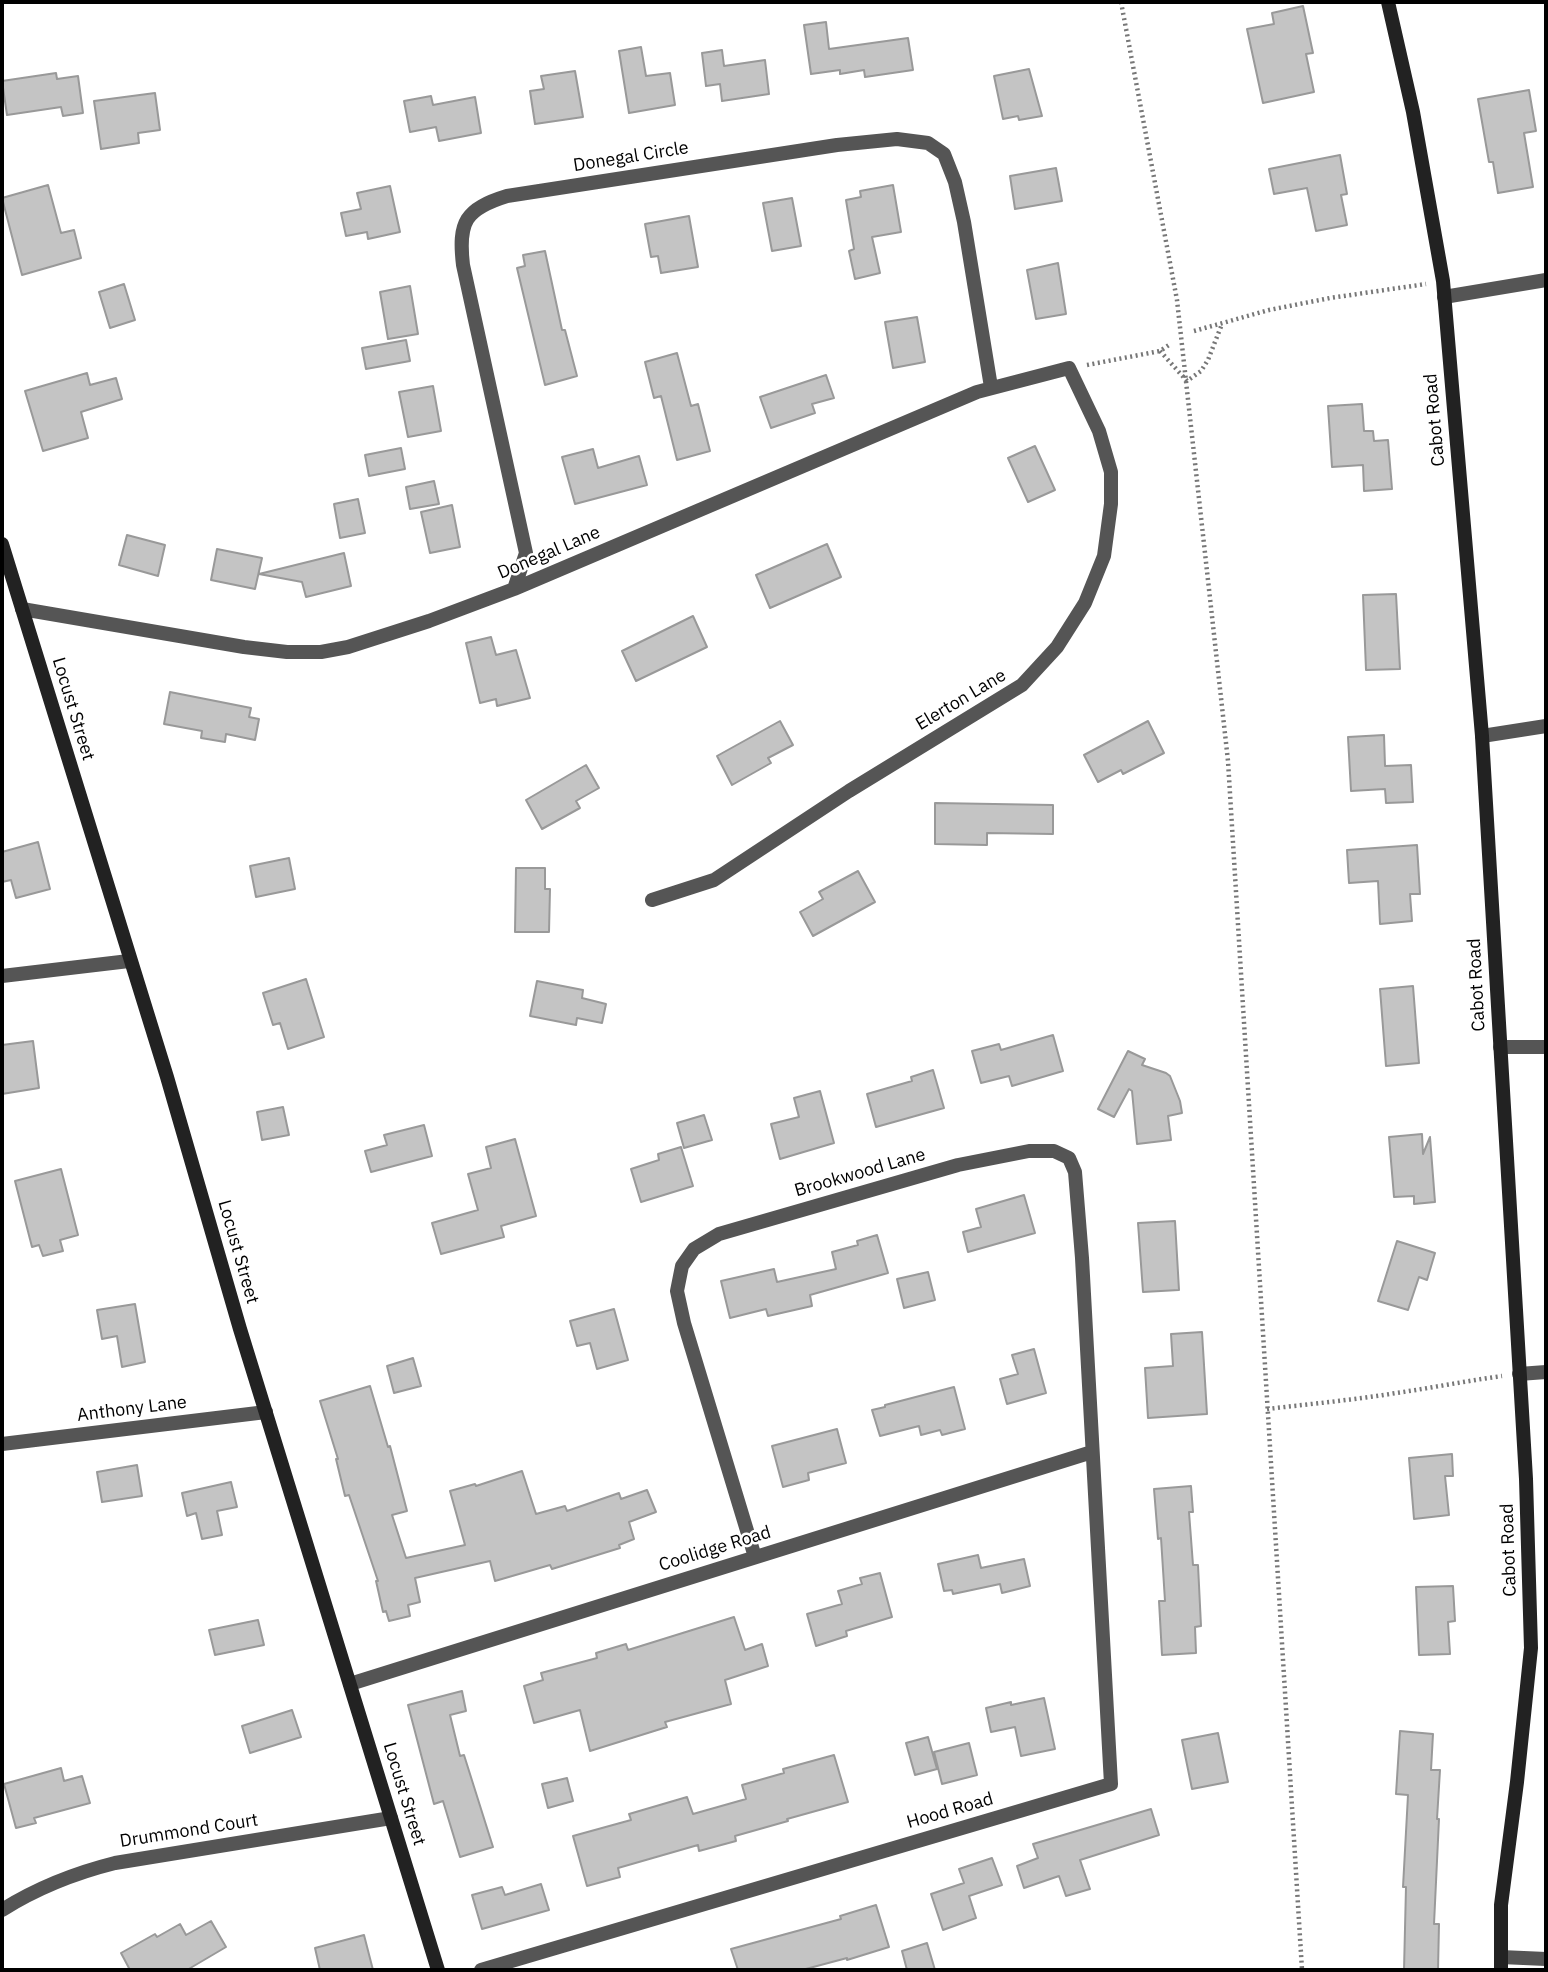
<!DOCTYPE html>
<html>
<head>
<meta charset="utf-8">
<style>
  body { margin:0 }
  #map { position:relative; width:1548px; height:1972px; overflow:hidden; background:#fff; font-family:"IBM Plex Sans",sans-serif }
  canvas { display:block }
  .frame { position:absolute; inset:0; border:4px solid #000; pointer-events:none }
</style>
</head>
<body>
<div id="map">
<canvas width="1548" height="1972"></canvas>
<div class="frame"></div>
</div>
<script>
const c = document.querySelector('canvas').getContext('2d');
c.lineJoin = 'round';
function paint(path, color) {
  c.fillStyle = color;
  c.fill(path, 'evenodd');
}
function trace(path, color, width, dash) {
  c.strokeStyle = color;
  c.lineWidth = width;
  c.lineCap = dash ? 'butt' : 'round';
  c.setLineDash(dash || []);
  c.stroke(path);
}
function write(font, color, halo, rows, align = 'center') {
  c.font = font + ' "IBM Plex Sans",sans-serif';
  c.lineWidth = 5;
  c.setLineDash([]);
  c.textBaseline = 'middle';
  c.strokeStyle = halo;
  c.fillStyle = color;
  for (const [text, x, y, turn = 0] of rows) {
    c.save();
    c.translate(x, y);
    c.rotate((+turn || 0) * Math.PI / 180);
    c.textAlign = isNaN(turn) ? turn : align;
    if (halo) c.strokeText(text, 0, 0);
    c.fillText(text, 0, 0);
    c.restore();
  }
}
const building = new Path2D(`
  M 1303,6 L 1313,53 L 1306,54 L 1314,92 L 1263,103 L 1247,29 L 1274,24 L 1272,13 Z
  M 826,22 L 829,49 L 908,38 L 913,70 L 865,77 L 864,70 L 840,74 L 840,70 L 811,74 L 804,25 Z
  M 641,47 L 646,76 L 670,73 L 675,105 L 629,113 L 619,51 Z
  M 722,50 L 724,66 L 765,60 L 769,94 L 722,101 L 720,84 L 706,86 L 702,53 Z
  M 1029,69 L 1042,116 L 1019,120 L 1018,116 L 1003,119 L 994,76 Z
  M 575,71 L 583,117 L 535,124 L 530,91 L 544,89 L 541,76 Z
  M 56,73 L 57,79 L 78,76 L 83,113 L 63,116 L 61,107 L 7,115 L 2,81 Z
  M 1529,90 L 1536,131 L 1524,133 L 1533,187 L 1498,193 L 1493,162 L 1489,162 L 1478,99 Z
  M 155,93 L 160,130 L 138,133 L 139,143 L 101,149 L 94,101 Z
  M 431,96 L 433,105 L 475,97 L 481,133 L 439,141 L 436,127 L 410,132 L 404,101 Z
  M 1340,155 L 1347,194 L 1341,195 L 1347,225 L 1316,231 L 1307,188 L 1274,194 L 1269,169 Z
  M 1056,168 L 1062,201 L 1015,209 L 1010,176 Z
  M 48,185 L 61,233 L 74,230 L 81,258 L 22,275 L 2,198 Z
  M 893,185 L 901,232 L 872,237 L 880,273 L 855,279 L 849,251 L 854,249 L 846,200 L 861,197 L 860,191 Z
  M 390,186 L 400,232 L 368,239 L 367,232 L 346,236 L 341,213 L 361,209 L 357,193 Z
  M 792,198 L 801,246 L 772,251 L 763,203 Z
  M 689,216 L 698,267 L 661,273 L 658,256 L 651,257 L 645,224 Z
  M 545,251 L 562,330 L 565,330 L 577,376 L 545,385 L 517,268 L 525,266 L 523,255 Z
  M 1058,263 L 1066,314 L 1036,319 L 1027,270 Z
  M 124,284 L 135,320 L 110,328 L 99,292 Z
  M 410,286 L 418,334 L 388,339 L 380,292 Z
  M 917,317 L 925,362 L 893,368 L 885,322 Z
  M 406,340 L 410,361 L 366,369 L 362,348 Z
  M 677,353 L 691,406 L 698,404 L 710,451 L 677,460 L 661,396 L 654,398 L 645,362 Z
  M 87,373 L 90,385 L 116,378 L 122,399 L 81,412 L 88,438 L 43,451 L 25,391 Z
  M 826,375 L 834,398 L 812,404 L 815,413 L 771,428 L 760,397 Z
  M 433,386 L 441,431 L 408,437 L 399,392 Z
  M 1362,404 L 1364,431 L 1373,431 L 1374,441 L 1388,440 L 1392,489 L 1364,491 L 1363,465 L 1332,467 L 1328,406 Z
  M 1035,446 L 1055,490 L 1028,502 L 1008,458 Z
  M 401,448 L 405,469 L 369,476 L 365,455 Z
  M 593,449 L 598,468 L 639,456 L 647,485 L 575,504 L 562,457 Z
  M 434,481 L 439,504 L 410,509 L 406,487 Z
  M 358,499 L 365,533 L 340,538 L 334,504 Z
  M 452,505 L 460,547 L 430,553 L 421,512 Z
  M 127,535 L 165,545 L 158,576 L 119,565 Z
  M 827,544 L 841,577 L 770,608 L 756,575 Z
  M 217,549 L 262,558 L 255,589 L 211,580 Z
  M 344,553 L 351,586 L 306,597 L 302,582 L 259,574 Z
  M 1396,594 L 1400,669 L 1366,670 L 1363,595 Z
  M 693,616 L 707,647 L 636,681 L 622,651 Z
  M 491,637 L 496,655 L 516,650 L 530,698 L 497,706 L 496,699 L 480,703 L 466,643 Z
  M 170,692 L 251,708 L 249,717 L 259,719 L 255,740 L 226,734 L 225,742 L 201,738 L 202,731 L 164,724 Z
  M 780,721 L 793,745 L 768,758 L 771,763 L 732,785 L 717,756 Z
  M 1148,721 L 1164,753 L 1123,774 L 1121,770 L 1098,782 L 1084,755 Z
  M 1384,735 L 1385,766 L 1411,765 L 1413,802 L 1386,803 L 1385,789 L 1351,791 L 1348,737 Z
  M 586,765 L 599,788 L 576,801 L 580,808 L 542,829 L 526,800 Z
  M 935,803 L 1053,805 L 1053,834 L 987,833 L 987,845 L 935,844 Z
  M 38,842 L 50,889 L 16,898 L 11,880 L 2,882 L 2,852 Z
  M 1417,845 L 1420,894 L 1410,894 L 1412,921 L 1380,924 L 1378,881 L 1349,883 L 1347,850 Z
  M 289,858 L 295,889 L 256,897 L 250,866 Z
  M 516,868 L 545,868 L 545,889 L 550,889 L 549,932 L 515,932 Z
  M 858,871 L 875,902 L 813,936 L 800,912 L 823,899 L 819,892 Z
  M 306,979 L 324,1037 L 288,1049 L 280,1023 L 273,1025 L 263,993 Z
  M 537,981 L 583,990 L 582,998 L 606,1004 L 602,1023 L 577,1018 L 576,1025 L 530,1016 Z
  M 1413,986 L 1419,1063 L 1386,1066 L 1380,989 Z
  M 1053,1035 L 1063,1071 L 1012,1086 L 1009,1076 L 981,1083 L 972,1051 L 999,1044 L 1001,1050 Z
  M 33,1041 L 39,1088 L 2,1094 L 2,1045 Z
  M 1128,1051 L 1145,1059 L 1142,1065 L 1166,1073 L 1170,1076 L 1180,1101 L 1182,1113 L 1168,1116 L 1171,1140 L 1137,1144 L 1132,1091 L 1129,1089 L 1114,1117 L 1098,1109 Z
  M 933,1070 L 944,1108 L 876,1127 L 867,1094 L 912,1081 L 911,1077 Z
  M 820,1091 L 834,1143 L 780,1159 L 771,1124 L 799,1117 L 794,1098 Z
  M 283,1107 L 289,1135 L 262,1140 L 257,1112 Z
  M 704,1115 L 712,1140 L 684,1148 L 677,1123 Z
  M 424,1125 L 432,1156 L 371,1172 L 365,1151 L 387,1145 L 384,1135 Z
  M 1422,1134 L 1423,1154 L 1430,1137 L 1435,1202 L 1414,1204 L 1414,1196 L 1394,1197 L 1389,1137 Z
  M 515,1139 L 536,1216 L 501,1226 L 504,1237 L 441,1254 L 432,1223 L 478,1210 L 468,1174 L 491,1168 L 486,1147 Z
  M 681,1147 L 693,1186 L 641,1202 L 631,1169 L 659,1160 L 658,1154 Z
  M 61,1169 L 78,1235 L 60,1240 L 63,1251 L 43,1256 L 39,1245 L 32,1247 L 15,1181 Z
  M 1024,1195 L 1035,1233 L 968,1252 L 963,1232 L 981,1227 L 976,1209 Z
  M 1175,1221 L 1179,1290 L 1143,1292 L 1138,1223 Z
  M 877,1235 L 888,1273 L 810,1295 L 812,1306 L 768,1316 L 766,1309 L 730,1318 L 721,1281 L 774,1269 L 777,1282 L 836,1269 L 832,1252 L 858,1245 L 857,1241 Z
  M 1397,1241 L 1435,1253 L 1427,1280 L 1419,1277 L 1408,1310 L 1378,1301 Z
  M 928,1272 L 935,1300 L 904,1308 L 897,1279 Z
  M 135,1304 L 145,1362 L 122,1367 L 117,1336 L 102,1339 L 97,1310 Z
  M 614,1309 L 628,1360 L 597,1369 L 590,1343 L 577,1346 L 570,1321 Z
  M 1202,1332 L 1207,1414 L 1148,1418 L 1145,1368 L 1173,1366 L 1171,1334 Z
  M 1034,1349 L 1046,1393 L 1007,1404 L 1000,1379 L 1018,1374 L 1012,1355 Z
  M 413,1358 L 421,1386 L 394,1393 L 387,1366 Z
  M 370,1386 L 388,1447 L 390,1446 L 407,1511 L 392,1515 L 406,1558 L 465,1545 L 450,1491 L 475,1484 L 476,1486 L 522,1471 L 536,1514 L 565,1506 L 567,1511 L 619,1493 L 621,1499 L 647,1490 L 656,1512 L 629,1522 L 634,1539 L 619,1545 L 620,1548 L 552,1569 L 550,1565 L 495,1581 L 490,1561 L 415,1578 L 420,1602 L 408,1605 L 410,1616 L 389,1621 L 386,1611 L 383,1612 L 376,1581 L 378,1581 L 349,1495 L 345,1496 L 336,1459 L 338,1459 L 320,1401 Z
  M 954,1387 L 965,1429 L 942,1435 L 940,1430 L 921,1435 L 919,1426 L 880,1436 L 872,1410 L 885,1407 L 885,1405 Z
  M 837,1429 L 846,1463 L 808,1473 L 809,1480 L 783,1487 L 772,1446 Z
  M 1452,1454 L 1453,1476 L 1445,1476 L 1449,1515 L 1414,1519 L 1409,1458 Z
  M 137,1465 L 142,1496 L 102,1502 L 97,1472 Z
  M 231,1482 L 237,1507 L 217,1511 L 222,1535 L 202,1539 L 196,1513 L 187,1516 L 182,1493 Z
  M 1191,1486 L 1193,1512 L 1189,1512 L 1193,1565 L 1198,1565 L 1201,1626 L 1195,1627 L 1196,1653 L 1162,1655 L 1159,1601 L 1165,1601 L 1161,1538 L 1158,1539 L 1154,1489 Z
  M 978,1555 L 981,1568 L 1024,1559 L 1030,1586 L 1002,1593 L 1000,1584 L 953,1594 L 952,1590 L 944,1591 L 938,1564 Z
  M 880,1573 L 892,1617 L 846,1631 L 847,1636 L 816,1646 L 807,1614 L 842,1604 L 838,1591 L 862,1584 L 860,1578 Z
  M 1453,1586 L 1455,1621 L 1448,1622 L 1450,1654 L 1419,1655 L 1416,1587 Z
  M 734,1617 L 745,1650 L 762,1644 L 768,1666 L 725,1680 L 731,1704 L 665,1722 L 667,1727 L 590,1751 L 580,1710 L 534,1723 L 524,1686 L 543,1680 L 541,1673 L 597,1658 L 596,1653 L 626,1644 L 628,1650 Z
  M 258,1620 L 264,1645 L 215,1655 L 209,1630 Z
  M 462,1691 L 466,1711 L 450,1715 L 460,1756 L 464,1755 L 493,1847 L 460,1857 L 443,1801 L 434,1804 L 408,1705 Z
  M 1044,1698 L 1055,1749 L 1021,1756 L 1015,1727 L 991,1732 L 986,1708 L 1011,1702 L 1011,1705 Z
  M 292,1710 L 301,1737 L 250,1753 L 242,1726 Z
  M 1400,1731 L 1433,1734 L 1431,1770 L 1440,1770 L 1437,1819 L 1439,1819 L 1434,1924 L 1439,1924 L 1438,1970 L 1404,1970 L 1406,1887 L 1403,1887 L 1408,1795 L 1396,1794 Z
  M 1218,1733 L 1228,1782 L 1192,1789 L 1182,1740 Z
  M 928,1737 L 937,1769 L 915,1775 L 906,1743 Z
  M 969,1743 L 977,1775 L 942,1784 L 934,1752 Z
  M 834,1755 L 848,1802 L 787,1819 L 788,1821 L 735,1836 L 736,1841 L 699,1851 L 698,1845 L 618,1868 L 620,1877 L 587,1886 L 573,1836 L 631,1820 L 629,1814 L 687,1797 L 693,1814 L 746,1799 L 742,1785 L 784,1773 L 783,1769 Z
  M 61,1768 L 64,1781 L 82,1776 L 90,1803 L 34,1818 L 36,1823 L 16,1828 L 4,1784 Z
  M 567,1778 L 573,1801 L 548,1808 L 542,1784 Z
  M 1151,1809 L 1159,1835 L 1080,1860 L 1090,1889 L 1066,1896 L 1059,1876 L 1024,1888 L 1017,1866 L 1038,1858 L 1033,1844 Z
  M 992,1858 L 1002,1885 L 969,1896 L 976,1918 L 943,1930 L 931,1894 L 964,1883 L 959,1869 Z
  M 541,1884 L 549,1910 L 482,1929 L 472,1895 L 502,1887 L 505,1895 Z
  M 876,1905 L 889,1947 L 847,1960 L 847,1958 L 802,1970 L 738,1970 L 731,1949 L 841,1919 L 840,1916 Z
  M 211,1921 L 226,1947 L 187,1970 L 130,1970 L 121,1953 L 155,1934 L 157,1937 L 180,1924 L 186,1935 Z
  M 364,1935 L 373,1970 L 320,1970 L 315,1948 Z
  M 927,1943 L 935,1970 L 907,1970 L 902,1951 Z`);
paint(building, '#c4c4c4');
trace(building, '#999', 2);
trace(new Path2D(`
  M 1121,2 L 1177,300 L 1228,761 L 1302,1970
  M 1194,331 L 1269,310 L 1330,298 L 1426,284
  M 1160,351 L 1187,381 L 1201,371 L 1208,360 L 1222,324
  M 1087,365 L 1160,351 L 1169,345
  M 1267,1409 C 1310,1404 1353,1400 1396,1393 C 1431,1388 1466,1381 1502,1376`), '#777', 4.5, [2, 3.5]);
trace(new Path2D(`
  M 1444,297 L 1546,280
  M 514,589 L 526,553 L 463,265 C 458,222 465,209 507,196 L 837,145 L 897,139 L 928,143 L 944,154 L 955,182 L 964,222 L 991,387
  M 22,609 L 244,647 L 287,652 L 321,652 L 348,647 L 429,621 L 514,589 L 977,392 L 1069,368 L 1099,431 L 1111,472 L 1111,504 L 1104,556 L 1085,603 L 1057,647 L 1022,685 L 849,791 L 714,880 L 652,900
  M 1482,736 L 1546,726
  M 2,976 L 129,961
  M 1500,1047 L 1546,1047
  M 1519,1374 L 1546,1372
  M 2,1444 L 266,1412
  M 350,1684 L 1092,1452
  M 2,1910 C 37,1888 75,1873 115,1863 L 391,1818
  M 1501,1957 L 1546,1959
  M 481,1970 L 1111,1784 L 1082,1258 L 1075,1172 L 1069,1158 L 1054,1151 L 1029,1151 L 958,1165 L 719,1234 L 694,1249 L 682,1266 L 677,1291 L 684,1323 L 755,1557`), '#555', 14);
trace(new Path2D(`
  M 1388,2 L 1413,112 L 1443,281 L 1482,736 L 1526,1479 L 1531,1648 L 1517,1782 L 1501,1905 L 1501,1970
  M 2,544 L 167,1077 L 240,1329 L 438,1970`), '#222', 14);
write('18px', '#000', '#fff', [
  ["Donegal Circle",631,157,-9],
  ["Cabot Road",1435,420,-95],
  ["Donegal Lane",549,553,-23],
  ["Elerton Lane",961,700,-31],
  ["Locust Street",73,709,73],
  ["Cabot Road",1477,985,-93],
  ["Brookwood Lane",860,1173,-16],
  ["Locust Street",238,1252,74],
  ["Anthony Lane",132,1409,-7],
  ["Coolidge Road",715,1549,-17],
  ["Cabot Road",1509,1550,-92],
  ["Locust Street",404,1794,73],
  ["Hood Road",950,1811,-16],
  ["Drummond Court",189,1831,-9]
]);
</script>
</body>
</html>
